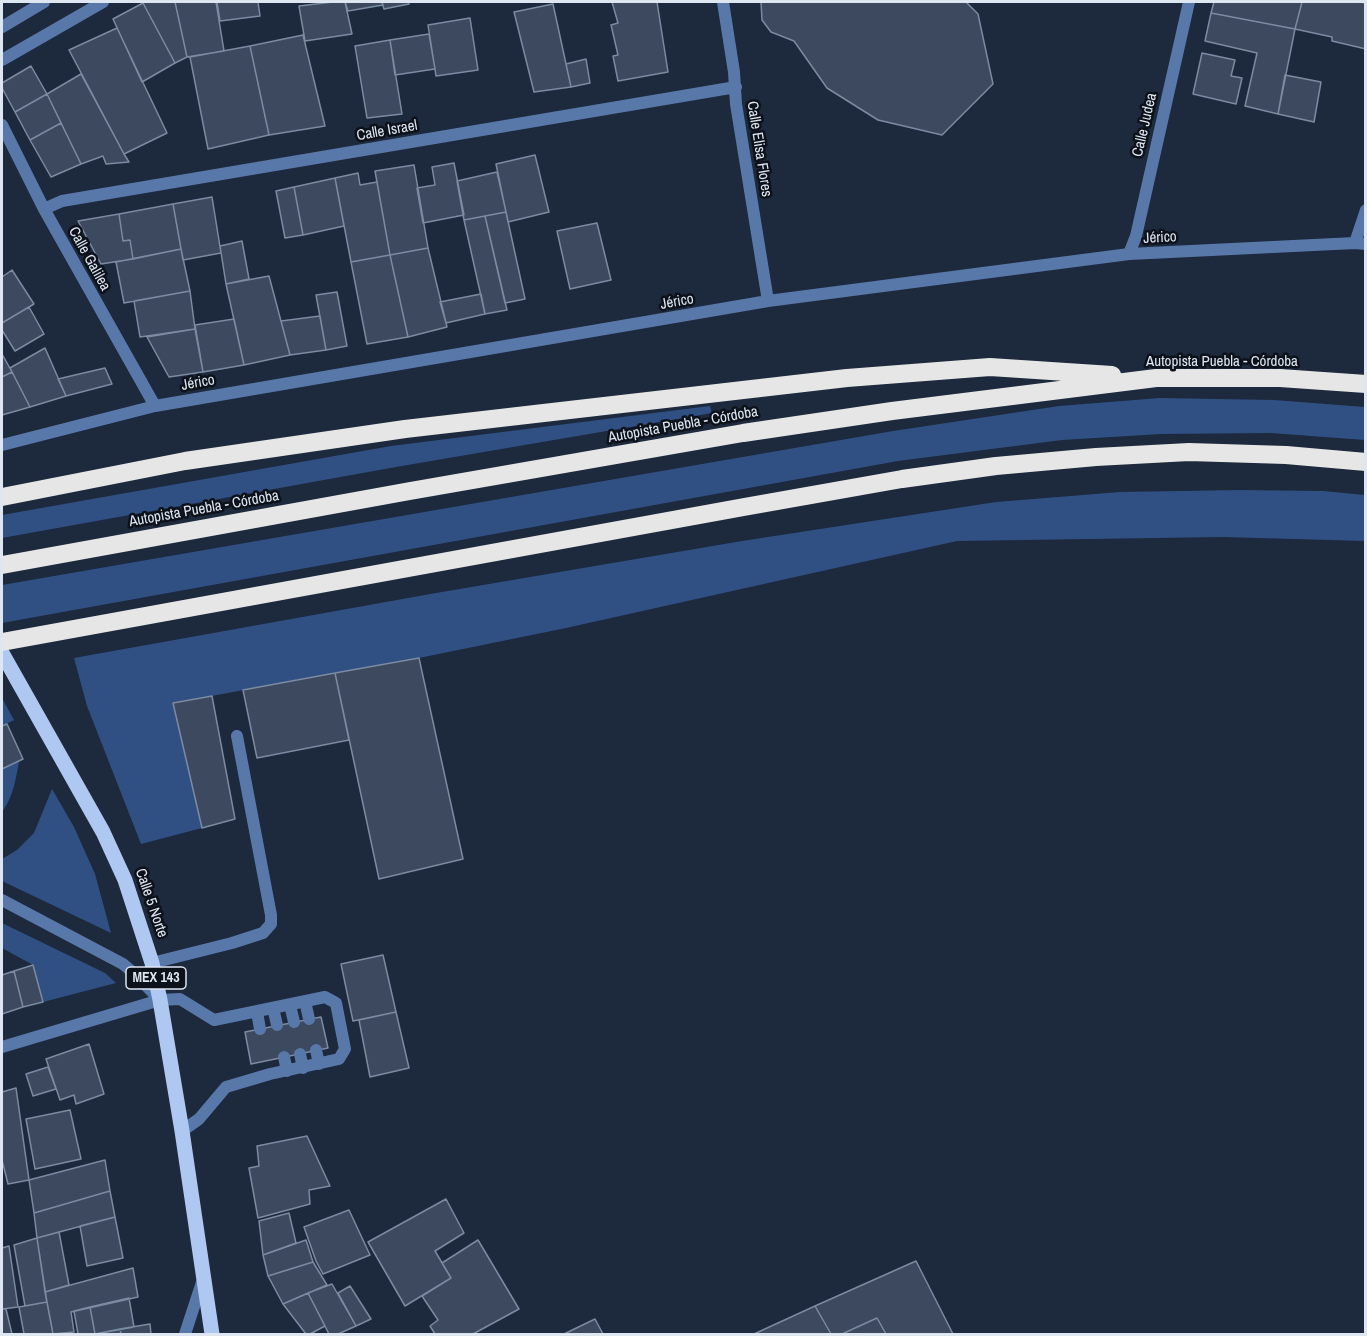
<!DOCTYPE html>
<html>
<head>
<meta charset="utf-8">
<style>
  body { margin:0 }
  #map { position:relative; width:1367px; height:1336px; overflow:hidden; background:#1d293c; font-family:"Archivo Narrow",sans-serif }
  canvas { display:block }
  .frame { position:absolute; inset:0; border:3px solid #dee6f2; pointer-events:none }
</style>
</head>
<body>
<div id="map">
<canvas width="1367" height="1336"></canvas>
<div class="frame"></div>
</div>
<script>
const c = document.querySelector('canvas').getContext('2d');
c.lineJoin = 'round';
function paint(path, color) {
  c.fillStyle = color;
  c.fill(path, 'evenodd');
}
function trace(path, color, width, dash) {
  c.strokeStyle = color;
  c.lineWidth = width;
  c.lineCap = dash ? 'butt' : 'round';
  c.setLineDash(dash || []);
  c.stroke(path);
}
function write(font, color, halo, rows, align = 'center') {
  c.font = font + ' "Archivo Narrow",sans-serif';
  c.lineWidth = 5;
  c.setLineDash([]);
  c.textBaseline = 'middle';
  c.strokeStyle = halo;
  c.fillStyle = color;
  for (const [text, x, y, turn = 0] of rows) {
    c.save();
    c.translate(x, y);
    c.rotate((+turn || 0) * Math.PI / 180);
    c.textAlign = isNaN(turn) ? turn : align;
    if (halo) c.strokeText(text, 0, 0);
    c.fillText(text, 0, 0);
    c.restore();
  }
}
paint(new Path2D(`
  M 1160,398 L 1274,400 L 1365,407 L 1365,440 L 1271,433 L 1161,434 L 1062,440 L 898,461 L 2,623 L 2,585 L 893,431 L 1059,406 Z
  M 710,406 L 712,413 L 396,467 L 2,538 L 2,515 L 391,446 Z
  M 1240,490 L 1323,491 L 1365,495 L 1365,541 L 1223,537 L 957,541 L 566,628 L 419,658 L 173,703 L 202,828 L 141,844 L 87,706 L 74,658 L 436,593 L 742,541 L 996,502 L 1120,492 Z
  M 2,698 L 14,720 L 2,726 Z
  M 19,761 C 16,779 13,797 2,812 L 2,769 Z
  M 52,789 L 74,827 L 95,874 L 111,933 L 2,881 L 2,859 L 17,850 L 34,833 Z
  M 2,923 L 105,973 L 116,983 L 43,1002 L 33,965 L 2,948 Z`), '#305083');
const building = new Path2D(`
  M 145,2 L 175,2 L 187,57 L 175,63 L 143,3 Z
  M 175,2 L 216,2 L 224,51 L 187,57 Z
  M 217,2 L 258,2 L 260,16 L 220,21 Z
  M 333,2 L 345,2 L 352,34 L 305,41 L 299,6 Z
  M 345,2 L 382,2 L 383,5 L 348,11 Z
  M 382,2 L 408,2 L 409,4 L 384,9 Z
  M 612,2 L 657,2 L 668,72 L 618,81 L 613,56 L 618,55 L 611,25 L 618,23 Z
  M 761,2 L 966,2 L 978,14 L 993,84 L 942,135 L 878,120 L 827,88 L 794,41 L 771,32 L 762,20 Z
  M 1214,2 L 1302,2 L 1295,29 L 1211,13 Z
  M 1302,2 L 1359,2 L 1366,3 L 1366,49 L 1332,41 L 1332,37 L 1295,29 Z
  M 143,3 L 175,63 L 142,82 L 113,19 Z
  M 553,4 L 571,87 L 534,92 L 514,12 Z
  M 1211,13 L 1295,29 L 1278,114 L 1245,106 L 1257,53 L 1205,41 Z
  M 470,18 L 478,70 L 436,76 L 428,25 Z
  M 117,28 L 167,133 L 124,154 L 69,50 Z
  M 429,34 L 435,69 L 395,75 L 390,40 Z
  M 303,35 L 325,126 L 269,135 L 250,46 Z
  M 390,40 L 402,114 L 367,118 L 355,46 Z
  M 250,46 L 269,135 L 208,149 L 190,57 Z
  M 1202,53 L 1235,60 L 1231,76 L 1242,78 L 1236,104 L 1193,94 Z
  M 586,59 L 590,83 L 571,87 L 566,64 Z
  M 31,66 L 47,94 L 15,112 L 2,88 L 2,83 Z
  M 81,74 L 124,154 L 129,162 L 106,164 L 103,156 L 81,164 L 47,94 Z
  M 1285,75 L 1321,82 L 1314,122 L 1278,114 Z
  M 47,94 L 61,123 L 30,140 L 15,112 Z
  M 61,123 L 81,164 L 51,177 L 30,140 Z
  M 535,155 L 549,212 L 508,222 L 496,164 Z
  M 454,163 L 464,215 L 423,223 L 417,188 L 435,185 L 432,167 Z
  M 414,165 L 428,248 L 390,255 L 375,171 Z
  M 497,172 L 506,212 L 464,220 L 457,181 Z
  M 358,173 L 360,185 L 377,182 L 390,255 L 351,262 L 335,178 Z
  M 335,178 L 344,226 L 303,235 L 294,187 Z
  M 294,187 L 303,235 L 285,238 L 276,191 Z
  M 212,197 L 221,253 L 183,260 L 173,204 Z
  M 173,204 L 181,249 L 133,259 L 130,240 L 123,241 L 119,214 Z
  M 506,212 L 525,299 L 505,303 L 485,216 Z
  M 119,214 L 123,241 L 130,240 L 133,259 L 101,264 L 78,221 Z
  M 485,216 L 507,310 L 485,314 L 464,220 Z
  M 597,223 L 611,280 L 570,289 L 557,231 Z
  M 242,241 L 249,279 L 226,284 L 220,246 Z
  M 428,248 L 447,327 L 408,337 L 390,255 Z
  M 181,249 L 190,291 L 124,303 L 116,262 Z
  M 390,255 L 408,337 L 367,344 L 351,262 Z
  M 12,270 L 34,304 L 2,323 L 2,277 Z
  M 269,276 L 290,355 L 244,365 L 226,284 Z
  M 190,291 L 195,329 L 140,337 L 134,301 Z
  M 337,292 L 347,346 L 326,350 L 316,295 Z
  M 481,294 L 485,314 L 446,323 L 440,302 Z
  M 29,307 L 44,334 L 15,351 L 2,330 L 2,323 Z
  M 320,316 L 326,350 L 290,355 L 281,321 Z
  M 234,319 L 244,365 L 203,372 L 195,325 Z
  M 195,329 L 203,372 L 169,377 L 147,337 Z
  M 45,348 L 66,396 L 30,407 L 10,368 Z
  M 2,354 L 12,372 L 2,377 Z
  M 105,368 L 112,384 L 66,396 L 58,379 Z
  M 12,372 L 30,407 L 2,415 L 2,377 Z
  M 419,658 L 463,859 L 379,879 L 335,673 Z
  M 335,673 L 349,740 L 257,758 L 243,690 Z
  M 212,696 L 235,819 L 202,828 L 173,703 Z
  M 7,724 L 23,759 L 2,769 L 2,726 Z
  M 383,955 L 396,1012 L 353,1021 L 341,964 Z
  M 33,965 L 43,1002 L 23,1007 L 14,971 Z
  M 14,971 L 23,1007 L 2,1014 L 2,975 Z
  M 396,1012 L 409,1068 L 370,1077 L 359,1020 Z
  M 321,1017 L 328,1048 L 251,1064 L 245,1032 Z
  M 89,1044 L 104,1094 L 76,1104 L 74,1095 L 60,1100 L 46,1059 Z
  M 48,1067 L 56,1089 L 33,1096 L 26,1074 Z
  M 16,1088 L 29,1180 L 8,1184 L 2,1160 L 2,1092 Z
  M 70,1110 L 81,1159 L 35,1169 L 26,1119 Z
  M 307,1136 L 330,1186 L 309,1190 L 310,1204 L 258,1218 L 249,1168 L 259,1166 L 257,1146 Z
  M 105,1160 L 110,1191 L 34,1213 L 29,1180 Z
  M 110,1191 L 115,1217 L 37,1238 L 34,1213 Z
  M 446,1199 L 464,1233 L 435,1251 L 451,1278 L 405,1306 L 368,1242 Z
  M 349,1210 L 370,1255 L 323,1274 L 316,1261 L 304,1227 Z
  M 289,1213 L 296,1243 L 263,1255 L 259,1221 Z
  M 115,1217 L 123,1258 L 87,1266 L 80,1226 Z
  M 59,1232 L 69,1285 L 45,1292 L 37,1238 Z
  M 37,1238 L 47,1302 L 25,1306 L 14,1245 Z
  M 306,1240 L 313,1262 L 268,1276 L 263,1255 Z
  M 478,1240 L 519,1309 L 473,1334 L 435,1334 L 430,1326 L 438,1320 L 422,1296 L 451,1278 L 442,1263 Z
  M 9,1246 L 18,1307 L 2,1309 L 2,1248 Z
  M 916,1261 L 953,1334 L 886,1334 L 877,1318 L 842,1334 L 831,1334 L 815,1306 Z
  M 313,1262 L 327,1285 L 283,1304 L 268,1276 Z
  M 133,1268 L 138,1297 L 71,1312 L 74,1332 L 53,1334 L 45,1292 Z
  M 332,1284 L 356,1326 L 338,1334 L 329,1334 L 308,1293 Z
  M 350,1286 L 371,1319 L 356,1326 L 338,1293 Z
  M 308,1293 L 325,1326 L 310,1334 L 306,1334 L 283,1304 Z
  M 129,1298 L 134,1327 L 95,1334 L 90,1307 Z
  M 47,1302 L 53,1334 L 24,1334 L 19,1307 Z
  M 815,1306 L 831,1334 L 754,1334 Z
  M 90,1307 L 95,1334 L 78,1334 L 74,1311 Z
  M 2,1309 L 6,1309 L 12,1334 L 2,1334 Z
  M 877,1318 L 886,1334 L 842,1334 Z
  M 595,1319 L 603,1334 L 564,1334 Z
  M 150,1324 L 151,1334 L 121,1334 L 120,1329 Z
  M 120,1329 L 121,1334 L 95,1334 Z`);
paint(building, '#3c495e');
trace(building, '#7c8ba2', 1.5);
trace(new Path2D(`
  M 2,900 L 123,964 L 137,976 L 160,1000 L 180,999 L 214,1020 L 325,997 L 336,1003 L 345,1049 L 339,1059 L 270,1074 L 226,1087 L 199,1119 L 182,1131
  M 152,963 L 232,943 L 263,933 L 271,924 L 271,915 L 237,736
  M 305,1001 L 309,1019
  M 290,1005 L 294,1022
  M 273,1008 L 277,1025
  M 257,1012 L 260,1029
  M 316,1050 L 319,1064
  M 300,1054 L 303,1068
  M 284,1057 L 287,1071`), '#5978aa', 12);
trace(new Path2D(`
  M 723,2 L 734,72 L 736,104 L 768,301
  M 2,27 L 44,2
  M 2,60 L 103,2
  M 2,125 L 44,209 L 155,406
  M 44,209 L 62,201 L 736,87
  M 1355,243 L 1366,210
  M 1129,254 L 1136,236 L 1189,2
  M 2,445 L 155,406 L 768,301 L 1129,254 L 1355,243 L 1366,244
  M 2,1047 L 160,1000`), '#5978aa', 12);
trace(new Path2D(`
  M 185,1334 L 203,1279`), '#5978aa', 12);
trace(new Path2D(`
  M 2,653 L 103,832 L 125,880 L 152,963 L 160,1000 L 182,1131 L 212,1334`), '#aec8f1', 15);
trace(new Path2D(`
  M 2,497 L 185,461 L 405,429 L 847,378 L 990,367 L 1112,375
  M 2,565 L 410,491 L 743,433 L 892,411 L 1156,378 L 1280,378 L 1366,384
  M 2,642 L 744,507 L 902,479 L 996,466 L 1096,457 L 1189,452 L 1286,455 L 1366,462`), '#e6e6e6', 18);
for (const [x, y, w] of [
  [156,978,60]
]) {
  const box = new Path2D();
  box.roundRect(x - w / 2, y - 11, w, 22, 4.5);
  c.fillStyle = '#0d121a';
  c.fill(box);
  trace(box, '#dee6f2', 1.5);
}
write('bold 14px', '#dee6f2', null, [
  ["MEX 143",156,978]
]);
write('15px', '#dee6f2', '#0d121a', [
  ["Calle Judea",1145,125,-77],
  ["Calle Israel",387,131,-10],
  ["Calle Elisa Flores",759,149,81],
  ["Jérico",1160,238,-3],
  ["Calle Galilea",89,259,61],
  ["Jérico",677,302,-10],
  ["Autopista Puebla - Córdoba",1222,362],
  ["Jérico",198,383,-10],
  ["Autopista Puebla - Córdoba",683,425,-10],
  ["Autopista Puebla - Córdoba",204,509,-10],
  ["Calle 5 Norte",151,903,71]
]);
</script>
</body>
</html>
